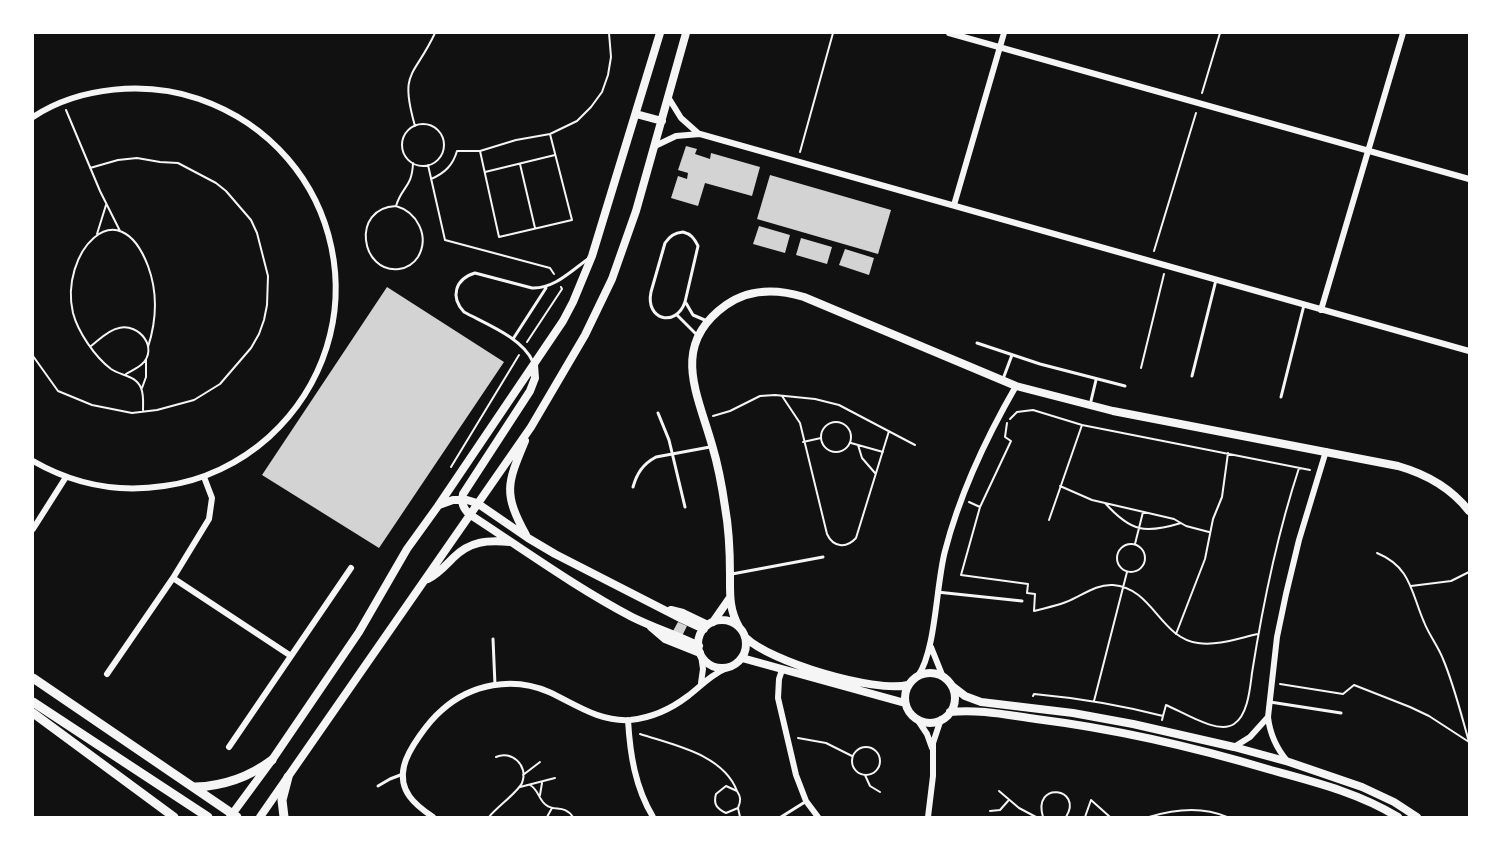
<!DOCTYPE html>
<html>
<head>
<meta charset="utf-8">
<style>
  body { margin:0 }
  #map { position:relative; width:1502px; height:850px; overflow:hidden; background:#111; font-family:"IBM Plex Sans",sans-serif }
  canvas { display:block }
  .frame { position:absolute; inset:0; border:34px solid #fff; pointer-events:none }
</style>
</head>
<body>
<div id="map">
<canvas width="1502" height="850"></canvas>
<div class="frame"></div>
</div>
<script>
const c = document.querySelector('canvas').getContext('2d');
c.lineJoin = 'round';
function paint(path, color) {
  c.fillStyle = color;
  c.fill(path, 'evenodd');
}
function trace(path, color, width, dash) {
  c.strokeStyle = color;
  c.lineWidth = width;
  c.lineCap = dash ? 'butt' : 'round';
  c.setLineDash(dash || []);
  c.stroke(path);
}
paint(new Path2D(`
  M 686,146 L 697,149 L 695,154 L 710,159 L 711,153 L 760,167 L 752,196 L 705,183 L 698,206 L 671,198 L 678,176 L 687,179 L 688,173 L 678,170 Z
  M 770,175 L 891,210 L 878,254 L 757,219 Z
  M 759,226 L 790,235 L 785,253 L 753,244 Z
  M 801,238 L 832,247 L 827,264 L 796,255 Z
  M 845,249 L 874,258 L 869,275 L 839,265 Z
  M 387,287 L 504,362 L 379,548 L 262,475 Z
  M 678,622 L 687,626 L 682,636 L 673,631 Z`), '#d3d3d3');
trace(new Path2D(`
  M 1202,93 L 1220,33
  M 66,110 L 100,191 L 120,231
  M402 145a21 21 0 1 1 42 0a21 21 0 1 1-42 0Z
  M 415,126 C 399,70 414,78 435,33
  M 480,151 L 499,237 L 572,220 L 550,134
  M 800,152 L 833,33
  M 520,164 L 535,228
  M 428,165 L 445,240 L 550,268 L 554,274
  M 485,172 L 555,155
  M 431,179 C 445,173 453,165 457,151 L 480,151 L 516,140 L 550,134 L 577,121 L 591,107 L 602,92 L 608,75 L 611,57 L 609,33
  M 396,206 C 417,212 430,236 418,257 C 414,263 407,268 399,269 C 361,274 350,208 396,206 Z
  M 396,206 C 402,186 412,188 413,163
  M 97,234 L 106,205
  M 1154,251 L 1196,113
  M 527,342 L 562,289 L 561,287
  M 91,346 C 99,340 108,330 119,328 C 139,323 159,348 142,364 C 138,368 131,371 126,374
  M 33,356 L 58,391 L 92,405 L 132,413 L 157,410 L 194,400 L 220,384 L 251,348 L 259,334 L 264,320 L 267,305 L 268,276 L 257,233 L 251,220 L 226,191 L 216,183 L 178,163 L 160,162 L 137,158 L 118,160 L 90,168
  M 1141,368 L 1164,274
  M 142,388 L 146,377 L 146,359
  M 782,396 L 800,423 L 827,534 C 833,547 846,549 856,538 L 889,431
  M 143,410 C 143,403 144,395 141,388 C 136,375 121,376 111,369 C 95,357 78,332 73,313 C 59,254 118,187 148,266 C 158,293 157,319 148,347
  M 713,416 L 730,411 L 760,396 L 775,395 L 815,399 L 839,405 L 915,445
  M 1010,419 L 1017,412 L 1033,410 L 1082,425 L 1310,470
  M821 437a15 15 0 1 1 30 0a15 15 0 1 1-30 0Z
  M 1007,423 L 1005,437 L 1011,441 L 980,507 L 961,575 L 1028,584 L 1027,593 L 1035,594 L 1034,611 C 1045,608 1056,606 1066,602 C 1082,596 1095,584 1113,585 C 1153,588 1160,638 1198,643 C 1218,646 1239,638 1258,634
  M 803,442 L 821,438
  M 851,443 L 883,452
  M 858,445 L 862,458 L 875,473
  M 451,467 L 519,355
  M 1060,486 L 1092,500 L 1174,519 L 1186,526 L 1209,532
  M 969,502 L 980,507
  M 1105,503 C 1131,532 1145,534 1181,523
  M 1049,520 L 1082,425
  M 1135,544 L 1143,512
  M1117 558a14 14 0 1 1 28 0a14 14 0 1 1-28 0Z
  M 1377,553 C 1411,567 1411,592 1424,622 C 1429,635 1438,646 1443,659 C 1454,685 1461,714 1469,742
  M 1411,586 L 1451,581 L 1469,572
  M 1176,634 L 1205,559 L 1213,519 L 1222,497 L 1228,453
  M 1280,684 L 1343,694 L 1354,685 L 1410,707 L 1429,716 L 1469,742
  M 1033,696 L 1034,694 C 1078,698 1120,705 1163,716 L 1162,720
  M 1094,701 L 1127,572
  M 1163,716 L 1166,705 C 1183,712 1218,735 1234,724 C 1248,715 1250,688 1252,673 C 1263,603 1277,535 1299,468
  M 640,734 C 673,745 723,754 737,791
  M 798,738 L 826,743 L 852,756
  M852 761a14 14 0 1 1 28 0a14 14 0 1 1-28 0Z
  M 523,775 L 540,762
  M 865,775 L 870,786 L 880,792
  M 530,785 C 539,790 538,799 546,805 C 555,812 564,804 573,817
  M 520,787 L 555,778
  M 999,791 L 1019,808 L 1036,817
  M 540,795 L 542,783
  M 738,808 L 726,813 C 717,809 713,804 716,794 L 726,786 L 737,791 C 741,797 741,801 738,808 L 740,817
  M 990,811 L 1000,810 L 1008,801
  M 489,817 C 497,807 518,792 522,783 C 529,765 511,750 496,757
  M 547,817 L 552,808
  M 1043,817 C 1032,780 1084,788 1066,817
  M 1085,817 L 1091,800 L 1110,817
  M 1149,817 C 1175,809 1202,806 1227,817`), '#f5f5f5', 2);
trace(new Path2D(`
  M 683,232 C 691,234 694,238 698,246 L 685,302 C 676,328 645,320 651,292 L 665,243 C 670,236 674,233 683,232 Z
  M 686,303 L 693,315 L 707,321
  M 677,315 L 697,335
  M 513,339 L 546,288
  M 977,343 L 1040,364 L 1125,386
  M 533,362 C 523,338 486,324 464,312 C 450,297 455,279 475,273 L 532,288 C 554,289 571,271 588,259
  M 1192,376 L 1216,280
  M 1003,379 L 1012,355
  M 1281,397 L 1304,305
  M 1090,405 L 1096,380
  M 658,413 L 669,440 L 685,507
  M 633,487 C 637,473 643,464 656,457 L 710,447
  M 732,574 L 823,557
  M 937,592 L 1022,601
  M 493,639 L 495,685
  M 1270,702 L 1341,713
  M 378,786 L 390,779 L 403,774
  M 781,817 L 805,802`), '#f5f5f5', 3);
trace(new Path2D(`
  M 949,33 L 1469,179
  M 668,97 L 681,118 L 699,134
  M 33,117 C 80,86 147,81 199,99 C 345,150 383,332 269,437 C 240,463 203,481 164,486 C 118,493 73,484 33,461
  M 655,146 L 676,136 L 700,134 L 1469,351
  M 954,205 L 1004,33
  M 1321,310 L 1403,33
  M 33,529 L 66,477
  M 173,578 L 291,656
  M 931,647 L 943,677
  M 782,670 L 779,679 L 778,698 L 796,775 L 806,801 L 818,817
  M 107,674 L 173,578 L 209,519 L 212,498 L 204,477
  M 918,676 C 936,650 936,585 945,551 C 960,493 986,438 1016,386
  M 701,683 L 703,669 L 701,655
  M 917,719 L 927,734 L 932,748
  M 628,720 C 630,754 635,787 653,817
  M 229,747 L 351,568
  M 1234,747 L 1250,737 L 1268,717
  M 1288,762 C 1276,748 1270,735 1268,717 L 1277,637 L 1286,594 L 1299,540 L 1326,451
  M 433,817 C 415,805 398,791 404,766 C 408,749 429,721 442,710 C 471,684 513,676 549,692 C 575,704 599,722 630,720 C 651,718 671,709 688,696 C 702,685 712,674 729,667
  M 928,817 L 933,776 L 933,743 L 941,719`), '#f5f5f5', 6);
trace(new Path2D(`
  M 636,114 L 662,121
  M 534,365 L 535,378 L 530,391 L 463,494 C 461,503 463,508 469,514 C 523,549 575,587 632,617 C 654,628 677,635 699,646
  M 525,441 C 507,484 503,493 526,535
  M 439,505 L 453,500 L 467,500 L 477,503 L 528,538 L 555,554 L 680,618 L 704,629
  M 428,579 C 438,574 445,566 453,558 C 470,541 487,540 510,542
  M 671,610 L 683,613 L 706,624
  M698 644a24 24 0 1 1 48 0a24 24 0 1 1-48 0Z
  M 713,622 L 729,599
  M 651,627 L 665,639 L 700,653
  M 739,627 C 729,609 730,595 730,575 C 730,552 729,529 725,507 C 722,486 718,465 712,445 C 697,392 670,345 726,305 C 750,288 778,289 804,297 L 1016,386 L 1113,411 L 1398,466 C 1426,474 1451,488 1469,511
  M 745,637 C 770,662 874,693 908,685
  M 742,658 L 905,703
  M905 698a25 25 0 1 1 50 0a25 25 0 1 1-50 0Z
  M 952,686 L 965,696 L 981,702 L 1073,713 L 1133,724 L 1234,747 L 1289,762 L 1362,787 L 1394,802 L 1417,817
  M 950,712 C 979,709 1007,715 1036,719 C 1116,729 1194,747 1271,770 C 1315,782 1359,793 1398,817
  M 230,817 L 272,760 L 359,632 L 407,549 L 438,506 L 563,321 L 573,302 L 592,256 L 660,33
  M 260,817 L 531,427 L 585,335 L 612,279 L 636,211 L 686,33`), '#f5f5f5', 8);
trace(new Path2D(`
  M 33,678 L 237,817
  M 33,702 L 208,817
  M 33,713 L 174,817
  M 195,787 C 224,786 248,778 272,760
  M 284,817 L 282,800 L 288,777`), '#f5f5f5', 9);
</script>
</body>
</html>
